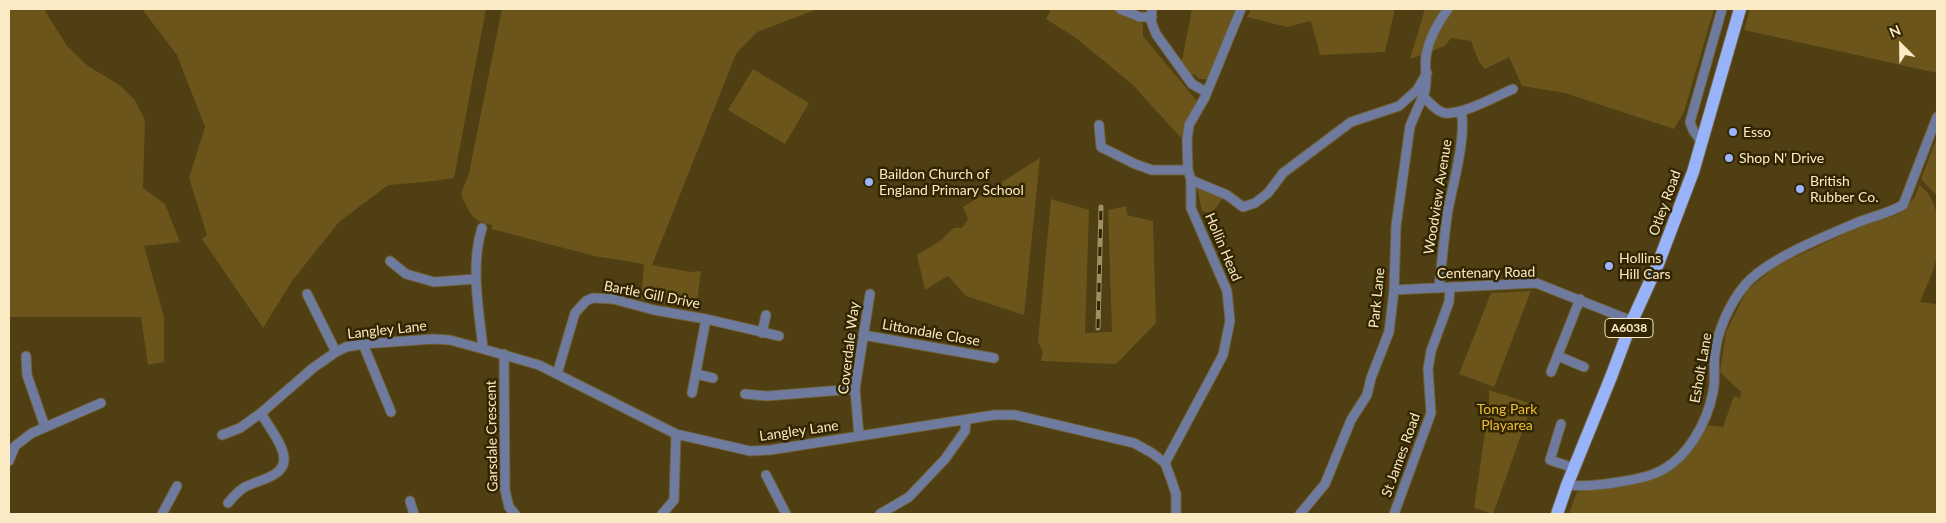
<!DOCTYPE html>
<html>
<head>
<meta charset="utf-8">
<style>
  body { margin:0 }
  #map { position:relative; width:1946px; height:523px; overflow:hidden; background:#4f3f13; font-family:Lato,sans-serif }
  canvas { display:block }
  .frame { position:absolute; inset:0; border:10px solid #fbebc4; pointer-events:none }
  .north { position:absolute; left:1876px; top:20px; width:50px; height:50px; -webkit-text-stroke:4px #322602; paint-order:stroke; rotate:337deg; font-size:14px; font-weight:700; line-height:20px; text-align:center; color:#fbebc4 }
  .north::after { content:''; display:block; margin:auto; width:18px; height:22px; background:#fbebc4; clip-path:polygon(50% 0,100% 100%,50% 72%,0 100%) }
</style>
</head>
<body>
<div id="map">
<canvas width="1946" height="523"></canvas>
<div class="frame"></div>
<div class="north">N</div>
</div>
<script>
const c = document.querySelector('canvas').getContext('2d');
c.lineJoin = 'round';
function paint(path, color) {
  c.fillStyle = color;
  c.fill(path, 'evenodd');
}
function trace(path, color, width, dash) {
  c.strokeStyle = color;
  c.lineWidth = width;
  c.lineCap = dash ? 'butt' : 'round';
  c.setLineDash(dash || []);
  c.stroke(path);
}
function write(font, color, halo, rows, align = 'center') {
  c.font = font + ' Lato,sans-serif';
  c.lineWidth = 5;
  c.setLineDash([]);
  c.textBaseline = 'middle';
  c.strokeStyle = halo;
  c.fillStyle = color;
  for (const [text, x, y, turn = 0] of rows) {
    c.save();
    c.translate(x, y);
    c.rotate((+turn || 0) * Math.PI / 180);
    c.textAlign = isNaN(turn) ? turn : align;
    if (halo) c.strokeText(text, 0, 0);
    c.fillText(text, 0, 0);
    c.restore();
  }
}
paint(new Path2D(`
  M 9,9 L 44,9 L 67,46 L 88,66 L 118,84 L 134,99 L 145,120 L 143,188 L 165,204 L 180,242 L 144,246 L 164,317 L 164,362 L 148,365 L 141,317 L 9,317 Z
  M 142,9 L 486,9 L 454,178 L 425,182 L 388,185 L 339,222 L 292,281 L 263,328 L 202,239 L 207,235 L 189,178 L 205,127 L 177,55 Z
  M 502,9 L 818,9 L 757,32 L 736,54 L 652,265 L 691,272 L 701,271 L 696,311 L 641,299 L 644,264 L 594,256 L 492,229 L 492,225 C 472,222 469,212 461,194 L 469,173 Z
  M 1051,9 L 1113,9 L 1143,24 L 1143,36 L 1197,101 L 1181,138 L 1133,85 L 1076,38 L 1046,19 Z
  M 1192,9 L 1235,9 L 1208,79 L 1199,79 L 1194,74 L 1191,75 L 1182,61 Z
  M 1251,9 L 1395,9 L 1385,52 L 1320,55 L 1311,21 L 1287,27 L 1247,17 Z
  M 1425,9 L 1714,9 L 1684,112 L 1674,129 L 1565,93 L 1522,86 L 1509,57 L 1485,69 L 1479,62 L 1471,41 L 1451,38 L 1445,46 L 1410,59 Z
  M 1750,9 L 1937,9 L 1937,73 L 1744,30 Z
  M 753,69 L 809,103 L 785,144 L 728,110 Z
  M 1937,137 L 1937,196 L 1921,179 Z
  M 1040,158 L 1024,315 L 966,296 L 948,276 L 925,290 L 917,255 L 940,241 L 954,228 L 962,228 L 968,219 L 963,207 Z
  M 1919,185 C 1940,198 1940,232 1937,254 C 1935,270 1926,287 1920,302 L 1937,304 L 1937,514 L 1569,514 L 1577,492 L 1646,482 L 1675,465 L 1705,425 L 1723,427 L 1734,396 L 1740,398 L 1741,392 L 1720,372 L 1726,332 L 1747,290 L 1778,265 L 1864,225 L 1899,214 L 1915,197 Z
  M 1197,188 L 1203,188 L 1223,197 L 1212,214 L 1202,211 Z
  M 1051,199 L 1089,210 L 1085,333 L 1112,332 L 1108,210 L 1126,206 L 1127,215 L 1153,221 L 1156,323 L 1116,364 L 1041,361 L 1043,352 L 1038,341 Z
  M 1531,291 L 1494,387 L 1459,374 L 1491,293 Z
  M 1489,390 L 1532,404 L 1493,514 L 1474,508 L 1489,405 Z`), '#6b551a');
const minor = new Path2D(`
  M 1120,9 L 1140,17 L 1152,17
  M 1152,9 L 1151,21 L 1156,34 L 1192,84 L 1206,92
  M 1448,9 C 1437,24 1429,38 1426,56 C 1424,70 1429,83 1423,96 C 1429,102 1437,112 1445,113 C 1463,115 1496,96 1513,89
  M 1099,125 L 1101,147 L 1135,164 L 1152,170 L 1188,170
  M 1702,143 L 1693,130 L 1690,122 L 1722,9
  M 1191,180 L 1227,195 L 1243,207 L 1255,203 L 1268,193 L 1283,173 L 1351,122 L 1399,106 L 1417,90 L 1427,73
  M 482,228 C 470,266 479,310 483,349
  M 390,261 L 406,274 L 434,282 L 476,279
  M 1439,288 C 1442,262 1444,236 1448,210 C 1453,184 1467,135 1461,111
  M 1394,290 L 1536,283 L 1632,321
  M 307,294 L 336,352
  M 762,333 L 766,315
  M 863,335 L 994,358
  M 363,344 L 391,412
  M 504,354 L 505,490 L 509,507 L 515,514
  M 26,356 L 27,375 L 45,427
  M 1558,356 L 1584,367
  M 1551,372 L 1580,299
  M 557,374 L 575,313 L 586,301 L 593,298 L 613,299 L 654,310 L 706,319 L 779,336
  M 696,374 L 713,378
  M 692,393 L 706,319
  M 745,394 L 767,396 L 855,389
  M 1561,424 L 1550,460 L 1574,468
  M 222,435 L 240,428 L 261,413 L 313,368 L 336,352 L 346,347 L 363,344 L 433,339 L 450,340 L 483,349 L 539,365 L 676,434 L 750,451 L 770,450 L 994,415 L 1015,415 L 1134,443 L 1152,453 L 1165,463 L 1171,479 L 1176,494 L 1176,514
  M 859,436 L 855,389 L 870,294
  M 9,461 L 15,446 L 32,433 L 101,403
  M 1165,463 L 1223,355 L 1230,321 L 1227,291 L 1191,208 L 1191,180 L 1188,170 L 1187,140 L 1189,125 L 1205,97 L 1241,9
  M 766,475 L 786,514
  M 1567,485 C 1585,487 1602,485 1619,482 C 1632,480 1645,478 1656,473 C 1687,460 1707,423 1713,392 C 1716,379 1713,367 1715,354 C 1717,331 1730,303 1745,285 C 1766,260 1823,237 1854,224 C 1870,217 1887,214 1903,205 L 1937,117
  M 410,501 L 414,514
  M 228,503 C 233,497 238,491 245,487 C 262,478 294,476 281,447 C 276,435 267,424 261,413
  M 162,514 L 177,486
  M 662,514 L 674,500 L 676,434
  M 880,514 L 909,497 L 945,459 L 965,431 L 966,420
  M 1300,514 L 1325,484 L 1351,420 L 1367,395 L 1371,378 L 1389,332 L 1394,290 L 1396,226 L 1410,126 L 1423,96
  M 1394,514 L 1431,413 L 1428,369 L 1431,351 L 1449,302 L 1450,287`);
const primary = new Path2D(`
  M 1557,514 L 1567,485 L 1611,377 L 1632,321 L 1658,264 L 1693,172 L 1740,9`);
trace(minor, '#6e5e33', 11);
trace(primary, '#6e5e33', 14);
trace(minor, '#6e7b9e', 9);
trace(primary, '#99b3fa', 12);
const rail = new Path2D(`
  M 1098,328 L 1101,207`);
trace(rail, '#9f8f65', 5);
trace(rail, '#322602', 3, [9]);
for (const [x, y, r, color] of [
  [1733,132,5,"#9ab5fd"],
  [1729,158,5,"#9ab5fd"],
  [869,182,5,"#9ab5fd"],
  [1800,189,5,"#9ab5fd"],
  [1609,266,5,"#9ab5fd"]
]) {
  const dot = new Path2D();
  dot.arc(x, y, r, 0, 2 * Math.PI);
  c.fillStyle = color;
  c.fill(dot);
  trace(dot, '#322602', 2);
}
for (const [x, y, w] of [
  [1629,328,48]
]) {
  const box = new Path2D();
  box.roundRect(x - w / 2, y - 9.5, w, 19, 4);
  c.fillStyle = '#322602';
  c.fill(box);
  trace(box, '#fbebc4', 1);
}
write('bold 12px', '#fbebc4', null, [
  ["A6038",1629,328]
]);
write('14px', '#fbebc4', '#322602', [
  ["Esso",1743,132],
  ["Shop N' Drive",1739,158],
  ["Baildon Church of",879,174],
  ["England Primary School",879,190],
  ["British",1810,181],
  ["Rubber Co.",1810,197],
  ["Hollins",1619,258],
  ["Hill Cars",1619,274]
], 'left');
write('14px', '#fbebc4', '#322602', [
  ["Woodview Avenue",1438,197,-81],
  ["Otley Road",1665,203,-70],
  ["Hollin Head",1223,247,67],
  ["Centenary Road",1486,273,-1],
  ["Bartle Gill Drive",652,295,11],
  ["Park Lane",1377,298,-84],
  ["Langley Lane",387,330,-6],
  ["Littondale Close",931,333,10],
  ["Coverdale Way",849,348,-83],
  ["Esholt Lane",1701,368,-80],
  ["Langley Lane",799,431,-8],
  ["Garsdale Crescent",492,436,-91],
  ["St James Road",1401,455,-70]
]);
write('14px', '#efbf35', '#322602', [
  ["Tong Park",1507,409],
  ["Playarea",1507,425]
]);
</script>
</body>
</html>
